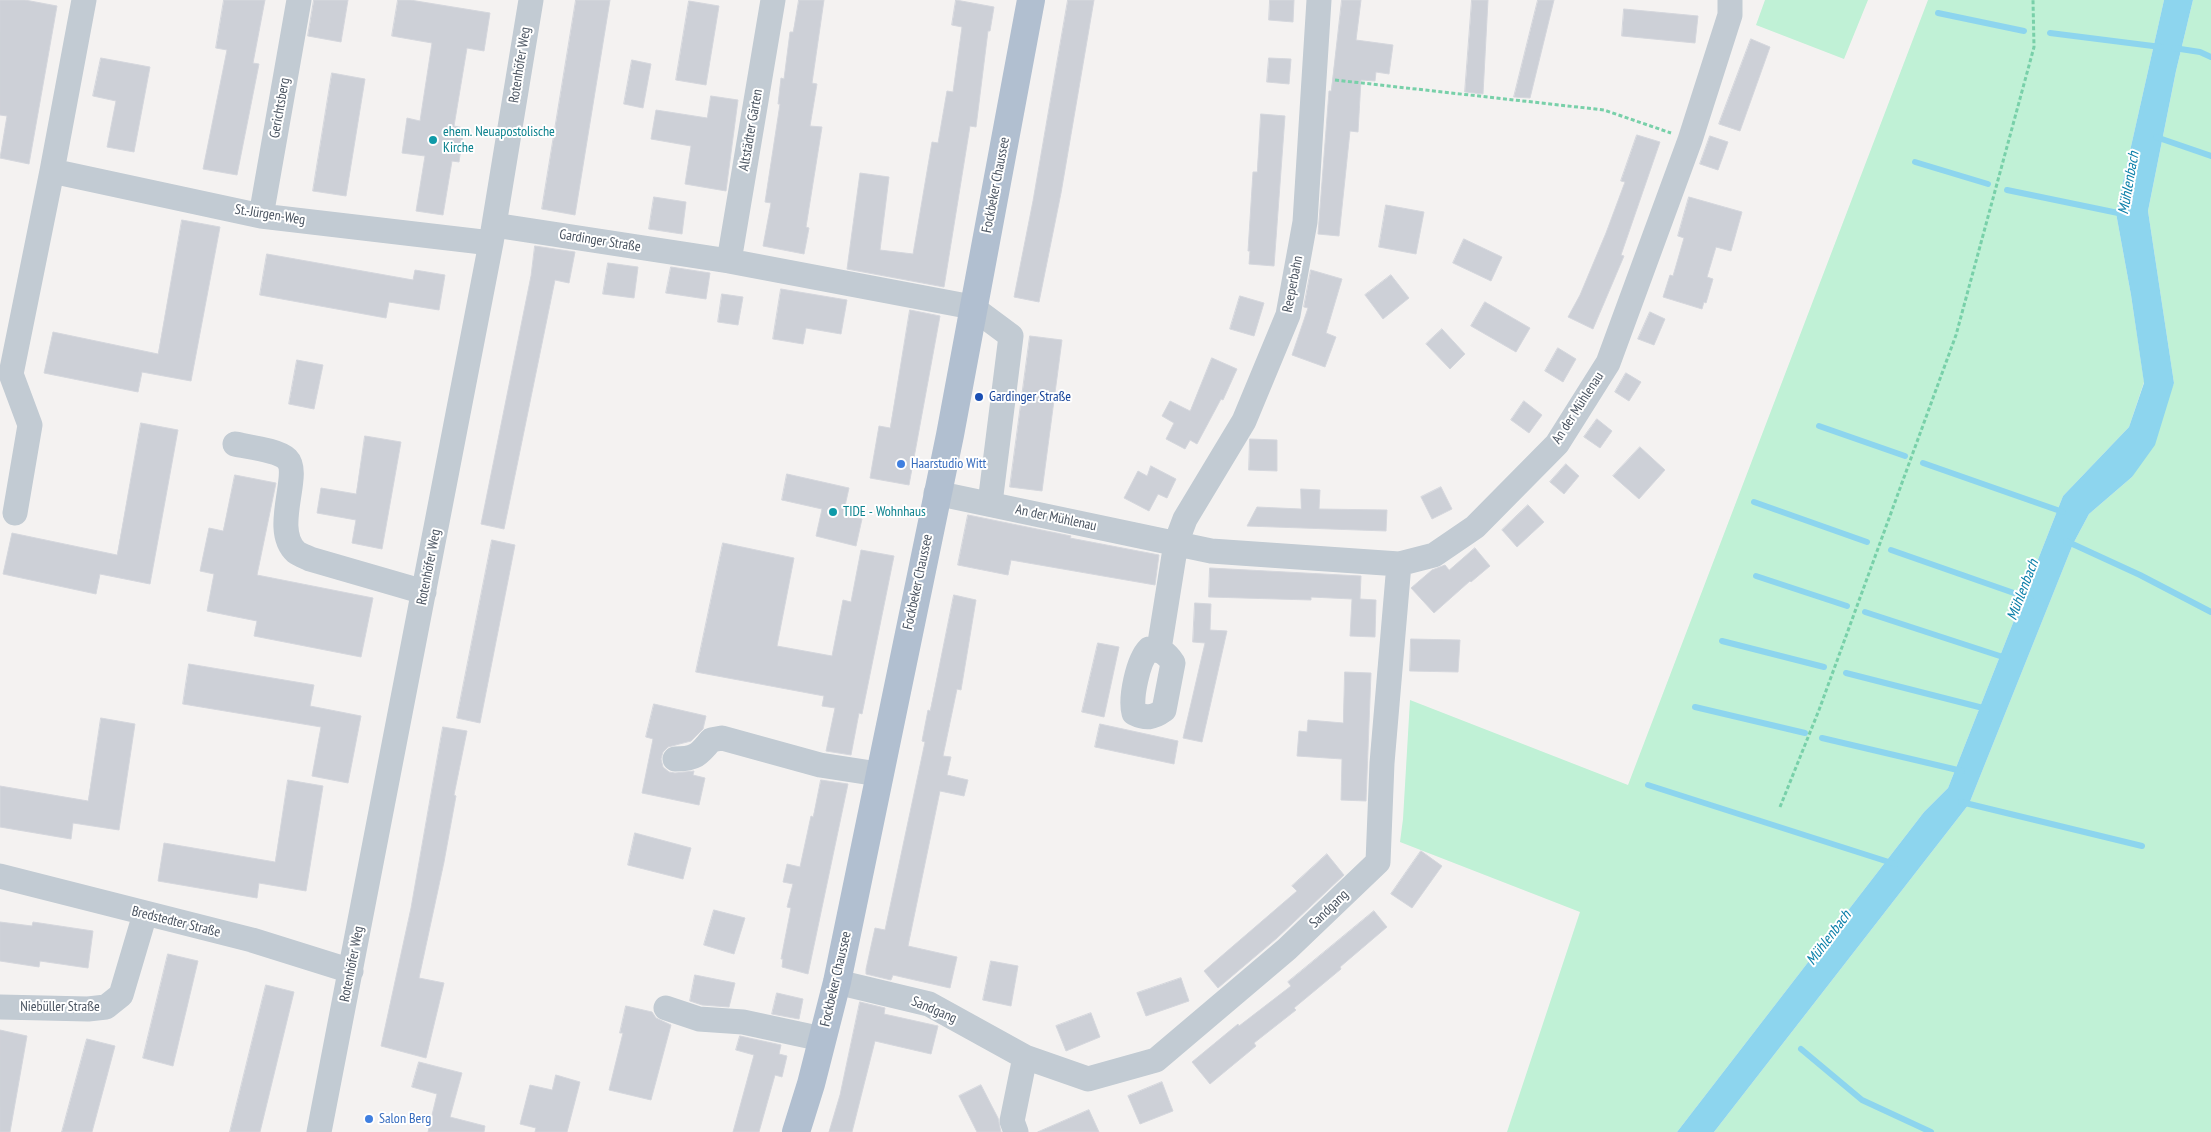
<!DOCTYPE html>
<html>
<head>
<meta charset="utf-8">
<style>
  body { margin:0 }
  canvas { display:block; background:#f4f2f1 }
</style>
</head>
<body>
<canvas width="2211" height="1132"></canvas>
<script>
const c = document.querySelector('canvas').getContext('2d');
c.lineJoin = 'round';
function paint(path, color) {
  c.fillStyle = color;
  c.fill(path, 'evenodd');
}
function trace(path, color, width, dash) {
  c.strokeStyle = color;
  c.lineWidth = width;
  c.lineCap = dash ? 'butt' : 'round';
  c.setLineDash(dash || []);
  c.stroke(path);
}
function write(font, color, halo, rows, align = 'center') {
  c.font = font + ' "PT Sans Narrow",sans-serif';
  c.lineWidth = 4;
  c.setLineDash([]);
  c.textBaseline = 'middle';
  c.strokeStyle = halo;
  c.fillStyle = color;
  for (const [text, x, y, turn = 0] of rows) {
    c.save();
    c.translate(x, y);
    c.rotate((+turn || 0) * Math.PI / 180);
    c.textAlign = isNaN(turn) ? turn : align;
    if (halo) c.strokeText(text, 0, 0);
    c.fillText(text, 0, 0);
    c.restore();
  }
}
paint(new Path2D(`
  M 1765,0 L 1868,0 L 1844,59 L 1756,25 Z
  M 1928,0 L 2164,0 L 2116,213 L 2131,295 L 2144,382 L 2129,427 L 2063,496 L 1948,788 L 1924,812 L 1677,1132 L 1507,1132 L 1580,912 L 1400,842 L 1403,819 L 1410,700 L 1628,785 Z
  M 2193,0 L 2211,0 L 2211,1132 L 1714,1132 L 1969,804 L 2073,544 L 2089,514 L 2132,477 L 2174,383 L 2148,211 L 2176,71 Z`), '#c0f1d6');
paint(new Path2D(`
  M 2164,0 L 2193,0 L 2176,71 L 2148,211 L 2174,383 L 2155,445 L 2132,477 L 2089,514 L 2073,544 L 1969,804 L 1714,1132 L 1677,1132 L 1924,812 L 1948,788 L 2063,496 L 2129,427 L 2144,383 L 2131,295 L 2116,213 Z`), '#8dd5ee');
trace(new Path2D(`
  M 1938,13 L 2024,31
  M 2050,33 L 2161,47
  M 2174,48 L 2200,52 L 2211,57
  M 2156,137 L 2211,156
  M 1915,162 L 1988,184
  M 2007,190 L 2123,214
  M 1819,426 L 1905,456
  M 1923,463 L 2063,512
  M 1754,502 L 1867,542
  M 2066,541 L 2140,575 L 2211,612
  M 1891,550 L 2031,599
  M 1756,576 L 1847,606
  M 1865,612 L 2006,658
  M 1722,641 L 1824,667
  M 1846,673 L 1987,709
  M 1695,707 L 1805,733
  M 1822,738 L 1962,771
  M 1648,785 L 1895,864
  M 1961,802 L 2142,846
  M 1801,1049 L 1862,1100 L 1931,1132`), '#8dd5ee', 6);
const building = new Path2D(`
  M 0,0 L 25,0 L 57,6 L 29,164 L 0,158 L 7,116 L 0,115 Z
  M 224,0 L 265,0 L 253,63 L 259,64 L 237,175 L 203,169 L 227,50 L 216,48 Z
  M 314,0 L 348,0 L 341,42 L 308,36 Z
  M 398,0 L 410,0 L 490,13 L 484,51 L 467,48 L 454,126 L 464,128 L 459,162 L 452,161 L 443,215 L 416,211 L 425,156 L 402,153 L 407,118 L 420,121 L 432,43 L 392,36 Z
  M 576,0 L 610,0 L 575,215 L 542,209 Z
  M 799,0 L 824,0 L 812,83 L 817,84 L 810,126 L 822,127 L 806,227 L 809,228 L 804,254 L 763,246 L 771,203 L 765,202 L 780,104 L 778,104 L 781,78 L 784,79 L 790,32 L 793,32 Z
  M 956,0 L 994,7 L 990,31 L 988,31 L 976,127 L 970,126 L 944,287 L 847,269 L 860,173 L 889,177 L 880,250 L 913,254 L 932,142 L 938,143 L 947,91 L 953,92 L 962,27 L 952,25 Z
  M 1068,0 L 1094,0 L 1061,193 L 1039,302 L 1014,297 L 1033,201 Z
  M 1270,0 L 1294,0 L 1293,22 L 1269,20 Z
  M 1342,0 L 1361,0 L 1356,40 L 1393,45 L 1389,74 L 1376,72 L 1375,81 L 1361,80 L 1358,132 L 1350,131 L 1339,236 L 1318,234 L 1329,91 L 1331,91 Z
  M 1472,0 L 1488,0 L 1483,94 L 1465,92 Z
  M 1538,0 L 1554,0 L 1530,98 L 1514,97 Z
  M 689,1 L 719,6 L 706,85 L 676,80 Z
  M 1624,9 L 1698,16 L 1695,43 L 1622,36 Z
  M 1751,39 L 1770,47 L 1740,131 L 1719,124 Z
  M 101,58 L 150,67 L 134,152 L 107,147 L 116,101 L 93,96 Z
  M 1269,58 L 1291,59 L 1289,84 L 1267,82 Z
  M 632,60 L 651,64 L 643,108 L 624,104 Z
  M 332,73 L 365,79 L 346,196 L 313,191 Z
  M 711,96 L 738,100 L 726,191 L 685,184 L 691,146 L 651,139 L 656,110 L 707,118 Z
  M 1261,114 L 1285,116 L 1274,266 L 1249,264 L 1250,251 L 1248,251 L 1253,172 L 1257,172 Z
  M 1637,135 L 1660,142 L 1621,255 L 1624,256 L 1593,329 L 1568,317 L 1580,295 L 1606,233 L 1625,182 L 1621,181 Z
  M 1710,136 L 1728,142 L 1718,170 L 1700,164 Z
  M 654,197 L 686,202 L 682,234 L 649,229 Z
  M 1689,197 L 1742,212 L 1731,251 L 1716,247 L 1707,277 L 1713,279 L 1706,303 L 1704,302 L 1702,309 L 1663,297 L 1670,275 L 1673,276 L 1684,238 L 1678,236 Z
  M 1386,205 L 1424,212 L 1416,254 L 1379,247 Z
  M 182,220 L 220,227 L 191,381 L 142,372 L 138,392 L 44,373 L 53,332 L 158,354 Z
  M 1464,239 L 1502,257 L 1491,281 L 1453,263 Z
  M 535,246 L 575,252 L 569,283 L 555,280 L 504,529 L 481,524 L 531,276 Z
  M 267,254 L 413,280 L 415,270 L 445,275 L 439,310 L 389,302 L 386,318 L 260,295 Z
  M 608,263 L 638,267 L 634,298 L 603,294 Z
  M 671,267 L 710,273 L 706,299 L 666,293 Z
  M 1311,270 L 1342,279 L 1326,333 L 1336,337 L 1325,367 L 1292,355 L 1308,308 L 1304,307 Z
  M 1391,275 L 1409,298 L 1383,319 L 1365,295 Z
  M 781,289 L 847,300 L 841,334 L 806,328 L 803,344 L 773,339 Z
  M 722,294 L 743,297 L 738,325 L 718,322 Z
  M 1240,296 L 1264,303 L 1254,336 L 1230,329 Z
  M 1485,302 L 1530,328 L 1516,352 L 1471,326 Z
  M 910,310 L 940,316 L 909,485 L 870,478 L 879,426 L 890,428 Z
  M 1650,312 L 1665,319 L 1654,345 L 1638,339 Z
  M 1442,329 L 1465,354 L 1450,369 L 1426,344 Z
  M 1030,336 L 1062,340 L 1042,491 L 1010,487 Z
  M 1558,348 L 1576,359 L 1563,382 L 1545,371 Z
  M 1212,358 L 1237,369 L 1223,400 L 1221,399 L 1197,444 L 1190,440 L 1185,449 L 1166,439 L 1174,423 L 1162,416 L 1170,401 L 1190,411 Z
  M 297,360 L 323,365 L 314,409 L 289,404 Z
  M 1626,373 L 1641,382 L 1629,401 L 1615,392 Z
  M 1524,401 L 1542,415 L 1529,433 L 1511,420 Z
  M 1597,419 L 1612,431 L 1600,448 L 1584,437 Z
  M 141,423 L 178,430 L 150,584 L 100,574 L 96,594 L 3,574 L 12,533 L 117,555 Z
  M 365,436 L 401,442 L 382,549 L 352,543 L 356,520 L 317,513 L 321,488 L 356,494 Z
  M 1250,439 L 1277,440 L 1277,471 L 1249,470 Z
  M 1640,447 L 1665,470 L 1639,499 L 1613,476 Z
  M 1566,464 L 1579,476 L 1564,494 L 1550,482 Z
  M 1151,466 L 1176,479 L 1167,498 L 1158,494 L 1149,511 L 1124,498 L 1138,471 L 1147,476 Z
  M 787,474 L 849,488 L 843,515 L 862,519 L 856,546 L 816,536 L 822,509 L 782,500 Z
  M 235,475 L 276,483 L 257,575 L 373,598 L 361,657 L 254,636 L 257,621 L 207,611 L 214,574 L 200,571 L 209,528 L 223,531 Z
  M 1441,487 L 1452,509 L 1432,519 L 1421,497 Z
  M 1301,489 L 1320,490 L 1319,509 L 1387,510 L 1386,531 L 1247,526 L 1257,507 L 1301,509 Z
  M 1528,505 L 1544,522 L 1517,547 L 1502,530 Z
  M 968,515 L 1071,536 L 1070,538 L 1159,555 L 1155,585 L 1011,560 L 1008,575 L 958,565 Z
  M 492,540 L 515,545 L 480,723 L 457,718 Z
  M 723,543 L 794,558 L 777,646 L 832,656 L 843,600 L 851,602 L 861,550 L 894,556 L 862,714 L 859,713 L 851,755 L 826,751 L 835,708 L 822,706 L 824,696 L 696,672 Z
  M 1475,548 L 1490,566 L 1471,582 L 1470,581 L 1434,613 L 1411,588 L 1432,570 L 1445,565 L 1449,570 Z
  M 1210,568 L 1361,576 L 1360,599 L 1376,600 L 1375,637 L 1350,636 L 1352,599 L 1311,597 L 1311,600 L 1209,597 Z
  M 954,595 L 976,600 L 961,690 L 957,689 L 943,756 L 951,757 L 947,775 L 968,780 L 964,796 L 940,791 L 908,946 L 957,957 L 950,988 L 893,975 L 891,980 L 866,974 L 866,969 L 875,928 L 885,930 L 925,742 L 922,741 L 928,710 L 930,711 Z
  M 1195,603 L 1211,604 L 1210,630 L 1227,631 L 1202,742 L 1183,738 L 1205,643 L 1193,642 Z
  M 1411,639 L 1460,640 L 1458,672 L 1410,671 Z
  M 1098,643 L 1119,647 L 1104,717 L 1082,712 Z
  M 189,664 L 314,685 L 310,706 L 361,716 L 348,783 L 312,776 L 321,727 L 183,704 Z
  M 1345,672 L 1371,673 L 1366,801 L 1341,800 L 1342,759 L 1297,756 L 1299,731 L 1307,732 L 1308,720 L 1343,723 Z
  M 654,704 L 706,716 L 703,729 L 691,741 L 668,747 L 663,752 L 661,759 L 663,767 L 669,772 L 675,773 L 694,771 L 693,775 L 705,778 L 699,805 L 642,793 L 653,739 L 646,737 Z
  M 101,718 L 135,724 L 119,830 L 73,823 L 71,839 L 0,827 L 0,786 L 88,801 Z
  M 1100,724 L 1178,741 L 1174,764 L 1095,747 Z
  M 443,727 L 467,731 L 454,795 L 456,796 L 444,862 L 419,978 L 444,983 L 426,1058 L 381,1046 L 411,908 Z
  M 288,780 L 323,786 L 306,891 L 259,883 L 257,898 L 158,881 L 164,843 L 275,862 Z
  M 821,780 L 848,784 L 808,974 L 782,967 L 783,959 L 781,959 L 791,908 L 787,907 L 793,884 L 783,882 L 787,864 L 800,867 L 811,816 L 813,817 Z
  M 635,833 L 691,848 L 683,879 L 628,865 Z
  M 1421,851 L 1442,866 L 1412,908 L 1391,894 Z
  M 1327,854 L 1344,875 L 1277,938 L 1218,988 L 1204,971 L 1297,891 L 1292,886 Z
  M 714,910 L 745,918 L 734,954 L 704,945 Z
  M 1374,911 L 1387,927 L 1340,967 L 1341,969 L 1294,1008 L 1296,1010 L 1254,1043 L 1256,1046 L 1210,1084 L 1192,1062 L 1238,1024 L 1239,1026 L 1291,986 L 1288,982 Z
  M 0,922 L 32,926 L 33,922 L 93,931 L 88,968 L 40,961 L 39,967 L 0,961 Z
  M 168,954 L 198,961 L 173,1066 L 143,1058 Z
  M 991,961 L 1018,966 L 1011,1006 L 983,1000 Z
  M 695,975 L 735,983 L 729,1007 L 702,1005 L 690,1001 Z
  M 1181,978 L 1189,1001 L 1146,1016 L 1137,993 Z
  M 266,985 L 294,992 L 260,1132 L 230,1132 Z
  M 777,993 L 803,999 L 799,1019 L 772,1014 Z
  M 860,1002 L 885,1008 L 884,1014 L 938,1026 L 931,1054 L 875,1041 L 852,1132 L 829,1132 L 840,1095 Z
  M 626,1006 L 652,1012 L 656,1018 L 671,1025 L 651,1100 L 609,1090 L 623,1033 L 620,1033 Z
  M 1091,1013 L 1100,1037 L 1066,1051 L 1056,1026 Z
  M 0,1030 L 27,1036 L 10,1132 L 0,1132 Z
  M 740,1036 L 781,1045 L 779,1054 L 787,1056 L 782,1077 L 775,1075 L 759,1132 L 733,1132 L 754,1055 L 736,1050 Z
  M 87,1039 L 115,1046 L 92,1132 L 62,1132 Z
  M 419,1062 L 462,1073 L 450,1117 L 485,1126 L 484,1132 L 428,1132 L 437,1094 L 412,1087 Z
  M 556,1075 L 580,1082 L 567,1132 L 535,1132 L 536,1128 L 520,1124 L 530,1085 L 552,1090 Z
  M 1162,1082 L 1173,1111 L 1140,1124 L 1128,1096 Z
  M 981,1085 L 998,1118 L 1001,1132 L 977,1132 L 959,1096 Z
  M 1089,1110 L 1099,1132 L 1038,1132 Z`);
paint(building, '#cdd0d7');
trace(building, '#d5d7dd', 1);
trace(new Path2D(`
  M 1335,80 L 1604,110 L 1671,133
  M 1780,807 L 1819,710 L 1956,335 L 2034,47 L 2033,0`), '#78d0a9', 3, [4, 2.5]);
trace(new Path2D(`
  M 84,0 L 52,171 L 261,216 L 491,243
  M 261,216 L 299,0
  M 494,225 L 729,261 L 972,307 L 1011,336 L 990,503
  M 729,261 L 773,0
  M 235,444 C 248,447 278,450 287,459 C 302,474 271,529 296,552 C 300,555 306,557 310,559 L 424,592
  M 936,493 L 1211,551 L 1399,564 L 1434,555 L 1475,527 L 1557,444 L 1608,363 L 1690,140 L 1730,15 L 1730,0
  M 15,513 L 30,425 L 11,374 L 52,171
  M 1149,649 C 1161,650 1166,652 1173,663 L 1164,710 C 1153,718 1146,719 1134,713 C 1130,698 1138,660 1149,649 Z
  M 1159,649 L 1176,543 L 1185,519 L 1244,421 L 1288,315 L 1305,222 L 1319,0
  M 675,759 C 695,759 699,755 711,740 L 722,738 L 820,765 L 878,774
  M 0,876 L 252,940 L 351,971
  M 837,982 L 929,1004 L 1025,1057 L 1012,1121 L 1016,1132
  M 0,1007 L 88,1009 L 106,1007 L 121,995 L 145,914
  M 666,1008 L 699,1019 L 743,1022 L 822,1039
  M 1025,1057 L 1088,1079 L 1156,1060 L 1287,949 L 1378,862 L 1382,763 L 1399,564
  M 319,1132 L 491,243 L 531,0`), '#c2cbd3', 25);
trace(new Path2D(`
  M 796,1132 L 811,1084 L 837,982 L 950,435 L 1031,0`), '#b1bfd0', 28);
for (const [x, y, r, color] of [
  [433,140,5,"#0f9aa8"],
  [979,397,5,"#1a4fb4"],
  [901,464,5,"#3f7fe0"],
  [833,512,5,"#0f9aa8"],
  [369,1119,5,"#3f7fe0"]
]) {
  const dot = new Path2D();
  dot.arc(x, y, r, 0, 2 * Math.PI);
  c.fillStyle = color;
  c.fill(dot);
  trace(dot, '#fff', 2);
}
write('14px', '#495360', '#fff', [
  ["Rotenhöfer Weg",520,65,-81],
  ["Gerichtsberg",280,108,-80],
  ["Altstädter Gärten",751,130,-80],
  ["Fockbeker Chaussee",996,185,-79],
  ["St.-Jürgen-Weg",270,215,9],
  ["Gardinger Straße",600,241,9],
  ["Reeperbahn",1293,284,-79],
  ["An der Mühlenau",1578,408,-57],
  ["An der Mühlenau",1056,518,12],
  ["Rotenhöfer Weg",429,567,-79],
  ["Fockbeker Chaussee",918,582,-78],
  ["Sandgang",1329,909,-44],
  ["Bredstedter Straße",176,922,14],
  ["Rotenhöfer Weg",352,964,-79],
  ["Fockbeker Chaussee",836,979,-77],
  ["Niebüller Straße",60,1007],
  ["Sandgang",934,1010,23]
]);
write('14px', '#0d838f', '#fff', [
  ["ehem. Neuapostolische",443,132],
  ["Kirche",443,148],
  ["TIDE - Wohnhaus",843,512]
], 'left');
write('14px', '#164399', '#fff', [
  ["Gardinger Straße",989,397]
], 'left');
write('14px', '#366cbe', '#fff', [
  ["Haarstudio Witt",911,464],
  ["Salon Berg",379,1119]
], 'left');
write('italic 15px', '#0a7fa9', '#fff', [
  ["Mühlenbach",2129,183,-80],
  ["Mühlenbach",2023,590,-69],
  ["Mühlenbach",1829,938,-53]
]);
</script>
</body>
</html>
